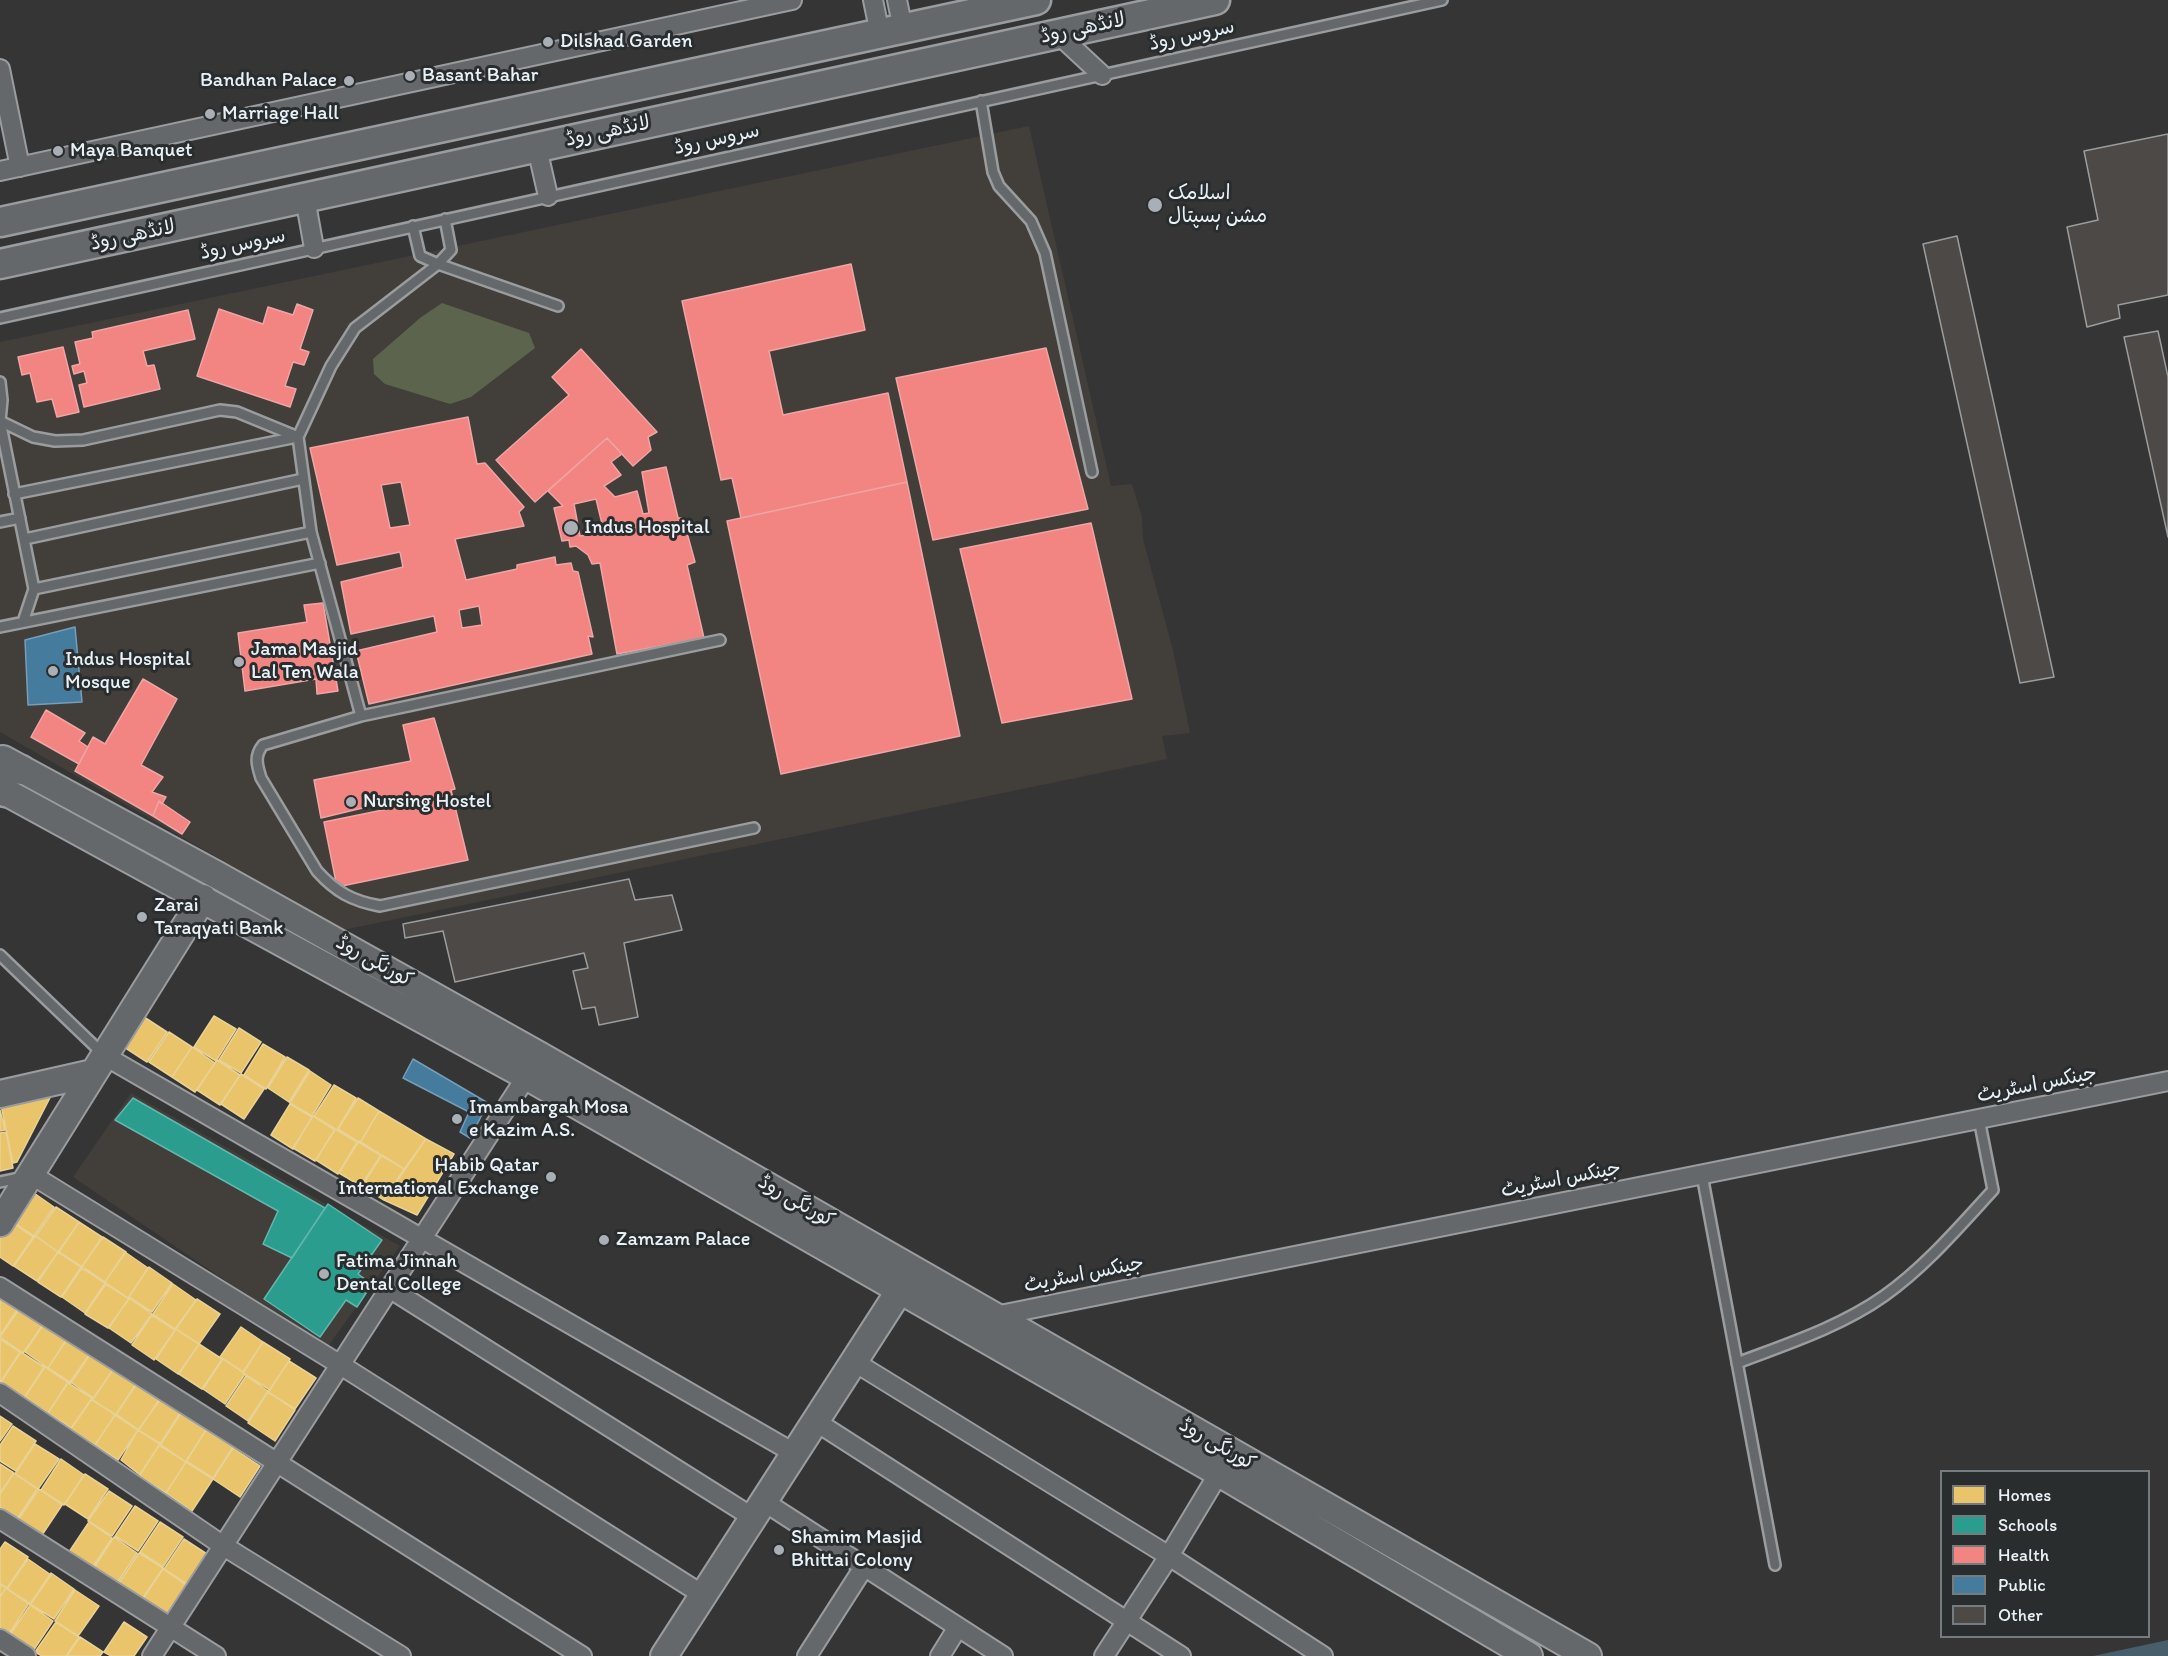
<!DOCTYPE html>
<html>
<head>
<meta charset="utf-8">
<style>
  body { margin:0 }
  #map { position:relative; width:2168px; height:1656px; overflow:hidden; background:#353535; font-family:Itim,sans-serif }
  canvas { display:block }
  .legend { position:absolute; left:1940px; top:1470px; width:210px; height:168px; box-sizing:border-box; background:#2a2d2e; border:2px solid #767b7f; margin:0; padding:8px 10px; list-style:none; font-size:18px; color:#e8f1f8 }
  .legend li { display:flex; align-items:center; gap:12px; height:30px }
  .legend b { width:30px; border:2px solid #767b7f }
</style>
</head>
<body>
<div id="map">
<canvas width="2168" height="1656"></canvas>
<ul class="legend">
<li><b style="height:16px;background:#e9c46a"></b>Homes</li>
<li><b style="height:16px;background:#2a9d8f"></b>Schools</li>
<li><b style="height:16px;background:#f28482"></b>Health</li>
<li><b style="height:16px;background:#457b9d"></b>Public</li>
<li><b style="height:16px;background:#4c4947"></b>Other</li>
</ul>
</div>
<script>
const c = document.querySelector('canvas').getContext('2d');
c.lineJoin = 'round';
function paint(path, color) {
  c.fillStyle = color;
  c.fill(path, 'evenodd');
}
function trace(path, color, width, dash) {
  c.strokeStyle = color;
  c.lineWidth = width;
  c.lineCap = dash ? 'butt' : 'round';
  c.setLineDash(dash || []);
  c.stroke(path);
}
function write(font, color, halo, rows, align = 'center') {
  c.font = font + ' Itim,"Playpen Sans Arabic",sans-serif';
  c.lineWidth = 6;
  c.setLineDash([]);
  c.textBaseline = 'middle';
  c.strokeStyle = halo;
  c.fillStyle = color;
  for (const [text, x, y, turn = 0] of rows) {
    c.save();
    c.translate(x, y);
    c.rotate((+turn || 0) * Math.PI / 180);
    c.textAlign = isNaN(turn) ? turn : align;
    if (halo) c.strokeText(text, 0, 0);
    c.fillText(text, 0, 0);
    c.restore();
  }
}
paint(new Path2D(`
  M 1029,126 L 1111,486 L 1132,484 L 1142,517 L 1143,539 L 1173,650 L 1190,733 L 1162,736 L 1167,759 L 343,930 L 0,732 L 0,342 Z
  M 131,1093 L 400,1246 L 326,1349 L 73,1177 Z`), '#423f3b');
paint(new Path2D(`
  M 442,303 L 529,333 L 535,348 L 471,397 L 450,404 L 385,384 L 374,374 L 373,359 L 420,318 Z`), '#5c644d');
paint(new Path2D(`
  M 2168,1640 L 2168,1656 L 2093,1656 Z`), '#485e6a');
const homes = new Path2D(`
  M 214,1016 L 236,1029 L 216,1061 L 194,1047 Z
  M 144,1017 L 167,1032 L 147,1062 L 124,1047 Z
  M 239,1028 L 261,1042 L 241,1073 L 219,1060 Z
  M 169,1032 L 192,1047 L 172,1077 L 149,1062 Z
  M 263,1044 L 285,1057 L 266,1089 L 244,1075 Z
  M 192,1047 L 215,1063 L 195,1092 L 172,1077 Z
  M 287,1057 L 309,1070 L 289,1102 L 268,1088 Z
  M 217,1060 L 240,1075 L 220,1105 L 197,1090 Z
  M 310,1071 L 331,1085 L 312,1116 L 290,1103 Z
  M 241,1074 L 264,1089 L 244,1119 L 221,1104 Z
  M 334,1085 L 356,1098 L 337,1130 L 314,1116 Z
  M 55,1088 L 17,1162 L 13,1163 L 0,1100 Z
  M 358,1098 L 379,1111 L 360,1143 L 338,1129 Z
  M 290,1104 L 312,1117 L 293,1149 L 271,1135 Z
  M 0,1110 L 5,1130 L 0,1131 Z
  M 379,1111 L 426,1139 L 404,1169 L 360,1143 Z
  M 313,1116 L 335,1130 L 315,1161 L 293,1148 Z
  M 335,1129 L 357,1142 L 338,1174 L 316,1160 Z
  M 6,1132 L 13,1168 L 0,1171 L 0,1133 Z
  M 426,1139 L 454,1154 L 417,1215 L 384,1200 Z
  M 359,1141 L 381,1155 L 361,1186 L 339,1173 Z
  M 382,1155 L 404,1169 L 384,1200 L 362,1186 Z
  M 31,1191 L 54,1207 L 34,1236 L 11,1221 Z
  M 56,1207 L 79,1222 L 58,1252 L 36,1236 Z
  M 10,1221 L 33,1237 L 13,1266 L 0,1257 L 0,1237 Z
  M 79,1222 L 102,1237 L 82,1267 L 59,1252 Z
  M 35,1236 L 58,1252 L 37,1281 L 14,1266 Z
  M 103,1237 L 126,1252 L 105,1282 L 82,1266 Z
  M 58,1252 L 81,1267 L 61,1297 L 38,1282 Z
  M 125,1252 L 148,1268 L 128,1298 L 105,1282 Z
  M 149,1267 L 172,1283 L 152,1312 L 129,1297 Z
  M 82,1268 L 105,1283 L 85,1313 L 62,1297 Z
  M 106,1284 L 129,1299 L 108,1328 L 85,1314 Z
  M 173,1284 L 196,1300 L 175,1329 L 153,1314 Z
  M 0,1294 L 19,1307 L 0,1335 Z
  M 129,1298 L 152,1314 L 131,1343 L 109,1328 Z
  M 197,1299 L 220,1314 L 199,1344 L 176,1329 Z
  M 20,1308 L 44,1323 L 23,1353 L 0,1337 Z
  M 152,1315 L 175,1330 L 154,1360 L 132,1345 Z
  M 45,1322 L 68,1337 L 48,1368 L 25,1352 Z
  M 241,1327 L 263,1342 L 243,1372 L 220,1357 Z
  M 176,1329 L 199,1344 L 178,1374 L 156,1359 Z
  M 68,1338 L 91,1353 L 71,1383 L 48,1368 Z
  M 0,1339 L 20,1352 L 0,1383 Z
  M 263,1342 L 290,1359 L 270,1390 L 243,1373 Z
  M 199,1344 L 222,1359 L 202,1389 L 179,1374 Z
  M 21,1352 L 44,1367 L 24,1398 L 1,1382 Z
  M 91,1352 L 114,1368 L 94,1398 L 70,1382 Z
  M 223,1359 L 245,1374 L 225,1404 L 203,1389 Z
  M 289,1361 L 316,1378 L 295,1409 L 268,1392 Z
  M 45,1367 L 68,1382 L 48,1413 L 25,1397 Z
  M 113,1370 L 136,1385 L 116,1415 L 92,1400 Z
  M 246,1376 L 268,1391 L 248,1421 L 226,1406 Z
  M 68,1383 L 92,1398 L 71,1428 L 48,1413 Z
  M 136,1384 L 159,1400 L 139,1430 L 116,1414 Z
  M 268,1392 L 295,1410 L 275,1441 L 248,1423 Z
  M 92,1399 L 115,1415 L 95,1445 L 71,1429 Z
  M 160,1400 L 181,1413 L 161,1444 L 138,1430 Z
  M 180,1413 L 206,1430 L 186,1462 L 160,1444 Z
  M 115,1415 L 138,1430 L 118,1460 L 95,1445 Z
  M 0,1416 L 12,1424 L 0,1441 Z
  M 13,1426 L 36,1441 L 16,1471 L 0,1461 L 0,1445 Z
  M 138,1430 L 160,1444 L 140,1475 L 121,1460 Z
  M 206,1430 L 233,1447 L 213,1478 L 186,1461 Z
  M 35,1444 L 59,1459 L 38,1489 L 15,1474 Z
  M 159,1445 L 186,1462 L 166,1493 L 139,1476 Z
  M 233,1448 L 260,1466 L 240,1497 L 213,1479 Z
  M 61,1459 L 84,1475 L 64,1505 L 41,1490 Z
  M 186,1462 L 213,1479 L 192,1511 L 166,1493 Z
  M 0,1464 L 14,1473 L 0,1493 Z
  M 14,1473 L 37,1489 L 17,1519 L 0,1507 L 0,1494 Z
  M 85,1474 L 108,1489 L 88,1519 L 65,1504 Z
  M 39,1489 L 62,1505 L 42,1535 L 18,1520 Z
  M 109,1491 L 132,1506 L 112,1536 L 88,1521 Z
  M 135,1506 L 158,1521 L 138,1551 L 115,1536 Z
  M 89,1522 L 112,1538 L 92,1568 L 69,1552 Z
  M 160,1522 L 183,1537 L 163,1567 L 140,1552 Z
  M 114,1537 L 137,1553 L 117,1583 L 94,1568 Z
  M 184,1539 L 207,1554 L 187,1584 L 164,1569 Z
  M 5,1542 L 28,1557 L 7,1588 L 0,1583 L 0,1549 Z
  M 139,1553 L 163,1568 L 142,1599 L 119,1583 Z
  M 28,1559 L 51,1575 L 30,1605 L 7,1589 Z
  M 163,1569 L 186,1585 L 166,1615 L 143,1599 Z
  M 51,1573 L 74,1589 L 54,1619 L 30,1604 Z
  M 0,1584 L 6,1588 L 0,1597 Z
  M 6,1588 L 29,1603 L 9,1634 L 0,1628 L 0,1597 Z
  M 75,1590 L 99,1606 L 78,1636 L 55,1621 Z
  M 30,1605 L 53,1621 L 33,1651 L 10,1635 Z
  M 56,1622 L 79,1637 L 66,1656 L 42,1656 L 35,1652 Z
  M 124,1622 L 147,1637 L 134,1656 L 111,1656 L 104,1652 Z
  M 80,1637 L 103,1652 L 100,1656 L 67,1656 Z`);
paint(homes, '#e9c46a');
trace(homes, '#e9d295', 1.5);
const schools = new Path2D(`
  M 133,1098 L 325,1208 L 292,1258 L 263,1244 L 278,1211 L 115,1120 Z
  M 328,1204 L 382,1240 L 358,1274 L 372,1284 L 357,1307 L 346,1300 L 320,1337 L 264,1299 Z`);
paint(schools, '#2a9d8f');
trace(schools, '#63b6ae', 1.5);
const health = new Path2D(`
  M 851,264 L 865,330 L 769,351 L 783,415 L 888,393 L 907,482 L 741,518 L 732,478 L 721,480 L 682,301 Z
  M 297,304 L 313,310 L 300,349 L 309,352 L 304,365 L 293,362 L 285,386 L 296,389 L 290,407 L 197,376 L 219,309 L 263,324 L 268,307 L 293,315 Z
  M 188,310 L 195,339 L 143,351 L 147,366 L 154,365 L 160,389 L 84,407 L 79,385 L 87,383 L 84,371 L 74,374 L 72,366 L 80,364 L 75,342 L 93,338 L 92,332 Z
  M 63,347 L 79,412 L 57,417 L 52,399 L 37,402 L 30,373 L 22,375 L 18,357 Z
  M 1046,348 L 1088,509 L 933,540 L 896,378 Z
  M 581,349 L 657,432 L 648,437 L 651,450 L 633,466 L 607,438 L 535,502 L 496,460 L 569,395 L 552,377 Z
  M 468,417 L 477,464 L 485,463 L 524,507 L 519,512 L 524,526 L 455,539 L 466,580 L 517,569 L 517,565 L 555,557 L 556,565 L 571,563 L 573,571 L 578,572 L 593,637 L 588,636 L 592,654 L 369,704 L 356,651 L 437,632 L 434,616 L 351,634 L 341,582 L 403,567 L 400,552 L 337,565 L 310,448 ZM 401,482 L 410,525 L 390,528 L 381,485 ZM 479,606 L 482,625 L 462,628 L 459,610 Z
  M 607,438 L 622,454 L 611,462 L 621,475 L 604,486 L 615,497 L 637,491 L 643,514 L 649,513 L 642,472 L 666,467 L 678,518 L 683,518 L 695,562 L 687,565 L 704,638 L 617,654 L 600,563 L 592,564 L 588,555 L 576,546 L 570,547 L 569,540 L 562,541 L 554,508 L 563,506 L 548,491 ZM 596,499 L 604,532 L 580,536 L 574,504 Z
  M 907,482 L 960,736 L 781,774 L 727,521 Z
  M 1091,523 L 1132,699 L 1002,723 L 960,549 Z
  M 323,603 L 338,691 L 317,694 L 316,679 L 245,691 L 238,633 L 307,622 L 304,605 Z
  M 143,679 L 177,699 L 141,765 L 163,777 L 152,792 L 166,797 L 162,804 L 159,801 L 153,816 L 75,771 L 93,737 L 105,744 Z
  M 46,710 L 85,733 L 79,741 L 88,747 L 79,764 L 31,737 Z
  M 434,718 L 455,789 L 451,790 L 468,860 L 337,887 L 324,822 L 417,803 L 416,800 L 409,801 L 408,797 L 321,818 L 314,780 L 411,761 L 403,725 Z
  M 159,801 L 190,822 L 182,834 L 153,816 Z`);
paint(health, '#f28482');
trace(health, '#efa5a5', 1.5);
const public = new Path2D(`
  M 75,627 L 82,702 L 28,705 L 25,640 Z
  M 413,1059 L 488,1103 L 470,1138 L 460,1132 L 469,1112 L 403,1078 Z`);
paint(public, '#457b9d');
trace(public, '#769eb8', 1.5);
const building = new Path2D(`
  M 2168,134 L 2168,295 L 2118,305 L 2120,318 L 2087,327 L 2067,227 L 2098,220 L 2084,151 Z
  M 1957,236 L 2054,677 L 2020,683 L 1923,244 Z
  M 2158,331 L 2168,377 L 2168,537 L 2124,337 Z
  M 629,879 L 635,900 L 672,895 L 682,930 L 624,943 L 638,1017 L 599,1025 L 595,1007 L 582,1009 L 573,971 L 588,968 L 584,953 L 455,982 L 443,931 L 405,938 L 403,924 Z`);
paint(building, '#4c4947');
trace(building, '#9a9c9e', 1.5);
const lane = new Path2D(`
  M 981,101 L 993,172 L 999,186 L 1031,221 L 1045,253 L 1092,472
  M 445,219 L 451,250 L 438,264 L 558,306
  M 413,226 L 420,256 L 438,264 L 355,328 L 331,366 L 298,437 L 311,532 L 361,716 L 263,745 C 254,756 257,765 261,778 L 317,871 C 336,892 352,901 380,906 L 754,828
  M 0,318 L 1442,0
  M 0,382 L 2,400 L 0,421
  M 14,494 L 297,437
  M 0,522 L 20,518
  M 25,539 L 303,479
  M 34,589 L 311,532
  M 23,622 L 34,589 L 0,421 L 33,437 L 55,441 L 83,440 L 220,410 L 237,412 L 298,437
  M 0,627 L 320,563
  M 361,716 L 720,640
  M 0,955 L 104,1055
  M 1702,1175 L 1775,1565
  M 0,1182 L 24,1177
  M 1737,1363 C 1787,1344 1840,1327 1884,1296 C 1925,1267 1959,1227 1993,1190 L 1979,1119`);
const street = new Path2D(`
  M 873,0 L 880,34
  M 897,0 L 903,29
  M 1058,34 L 1102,75
  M 0,69 L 20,167
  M 537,148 L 548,196
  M 0,171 L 792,0
  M 305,198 L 314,248
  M 105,1056 L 794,1453
  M 32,1175 L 339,1364 L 703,1595
  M 0,1287 L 582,1656
  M 389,1288 L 752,1517
  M 990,1317 L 2168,1081
  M 853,1361 L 1169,1556 L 1323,1656
  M 0,1393 L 222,1545 L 401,1656
  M 815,1421 L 1181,1656
  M 763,1501 L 1003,1656
  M 0,1519 L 216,1656
  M 0,1639 L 26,1656
  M 152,1656 L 532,1068
  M 807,1656 L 864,1567
  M 940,1656 L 958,1627
  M 1104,1656 L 1169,1556 L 1219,1473`);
const secondary = new Path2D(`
  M 3,759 L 217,875 L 539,1055 L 1588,1656
  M 0,789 L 528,1077 L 1219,1473 L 1529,1656
  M 0,1094 L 93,1073
  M 0,1223 L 203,898
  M 664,1656 L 909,1276`);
const primary = new Path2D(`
  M 0,222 L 1036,0
  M 0,264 L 1215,0
  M 0,765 L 21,770
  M 0,787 L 5,792`);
trace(lane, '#9a9c9e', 14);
trace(street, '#9a9c9e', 22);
trace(secondary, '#9a9c9e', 30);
trace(primary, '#9a9c9e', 33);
trace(lane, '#64686b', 9);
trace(street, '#64686b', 18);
trace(secondary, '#64686b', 26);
trace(primary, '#64686b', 28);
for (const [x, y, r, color] of [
  [548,42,6,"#a9afb4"],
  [410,76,6,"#a9afb4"],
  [349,81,6,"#a9afb4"],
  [210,114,6,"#a9afb4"],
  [58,151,6,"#a9afb4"],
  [1155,205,8,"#a9afb4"],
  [571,528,8,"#a9afb4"],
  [239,662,6,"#a9afb4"],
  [53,671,6,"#a9afb4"],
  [351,802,6,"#a9afb4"],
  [142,917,6,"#a9afb4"],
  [457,1119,6,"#a9afb4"],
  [551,1177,6,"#a9afb4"],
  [604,1240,6,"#a9afb4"],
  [324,1274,6,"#a9afb4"],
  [779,1550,6,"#a9afb4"]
]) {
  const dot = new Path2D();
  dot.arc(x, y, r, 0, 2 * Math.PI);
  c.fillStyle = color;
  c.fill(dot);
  trace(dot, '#2a2d2e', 2);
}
write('20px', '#e8f1f8', '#2a2d2e', [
  ["لانڈھی روڈ",1083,29,-12],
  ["سروس روڈ",1192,36,-12],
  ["لانڈھی روڈ",608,132,-12],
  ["سروس روڈ",717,140,-12],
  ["لانڈھی روڈ",133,236,-12],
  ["سروس روڈ",243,245,-12],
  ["کورنگی روڈ",374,962,29],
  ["جینکس اسٹریٹ",2037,1085,-11],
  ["جینکس اسٹریٹ",1561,1180,-11],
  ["کورنگی روڈ",796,1202,30],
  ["جینکس اسٹریٹ",1084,1275,-11],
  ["کورنگی روڈ",1217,1445,30]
]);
write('20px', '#e8f1f8', '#2a2d2e', [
  ["Dilshad Garden",560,42],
  ["Basant Bahar",422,76],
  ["Bandhan Palace",337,81,"right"],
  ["Marriage Hall",222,114],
  ["Maya Banquet",70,151],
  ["اسلامک",1168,194],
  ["مشن ہسپتال",1168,217],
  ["Indus Hospital",584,528],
  ["Jama Masjid",251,650],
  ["Lal Ten Wala",251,673],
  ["Indus Hospital",65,660],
  ["Mosque",65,683],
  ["Nursing Hostel",363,802],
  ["Zarai",154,906],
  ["Taraqyati Bank",154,929],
  ["Imambargah Mosa",469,1108],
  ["e Kazim A.S.",469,1131],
  ["Habib Qatar",539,1166,"right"],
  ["International Exchange",539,1189,"right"],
  ["Zamzam Palace",616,1240],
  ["Fatima Jinnah",336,1262],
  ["Dental College",336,1285],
  ["Shamim Masjid",791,1538],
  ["Bhittai Colony",791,1561]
], 'left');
</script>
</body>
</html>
